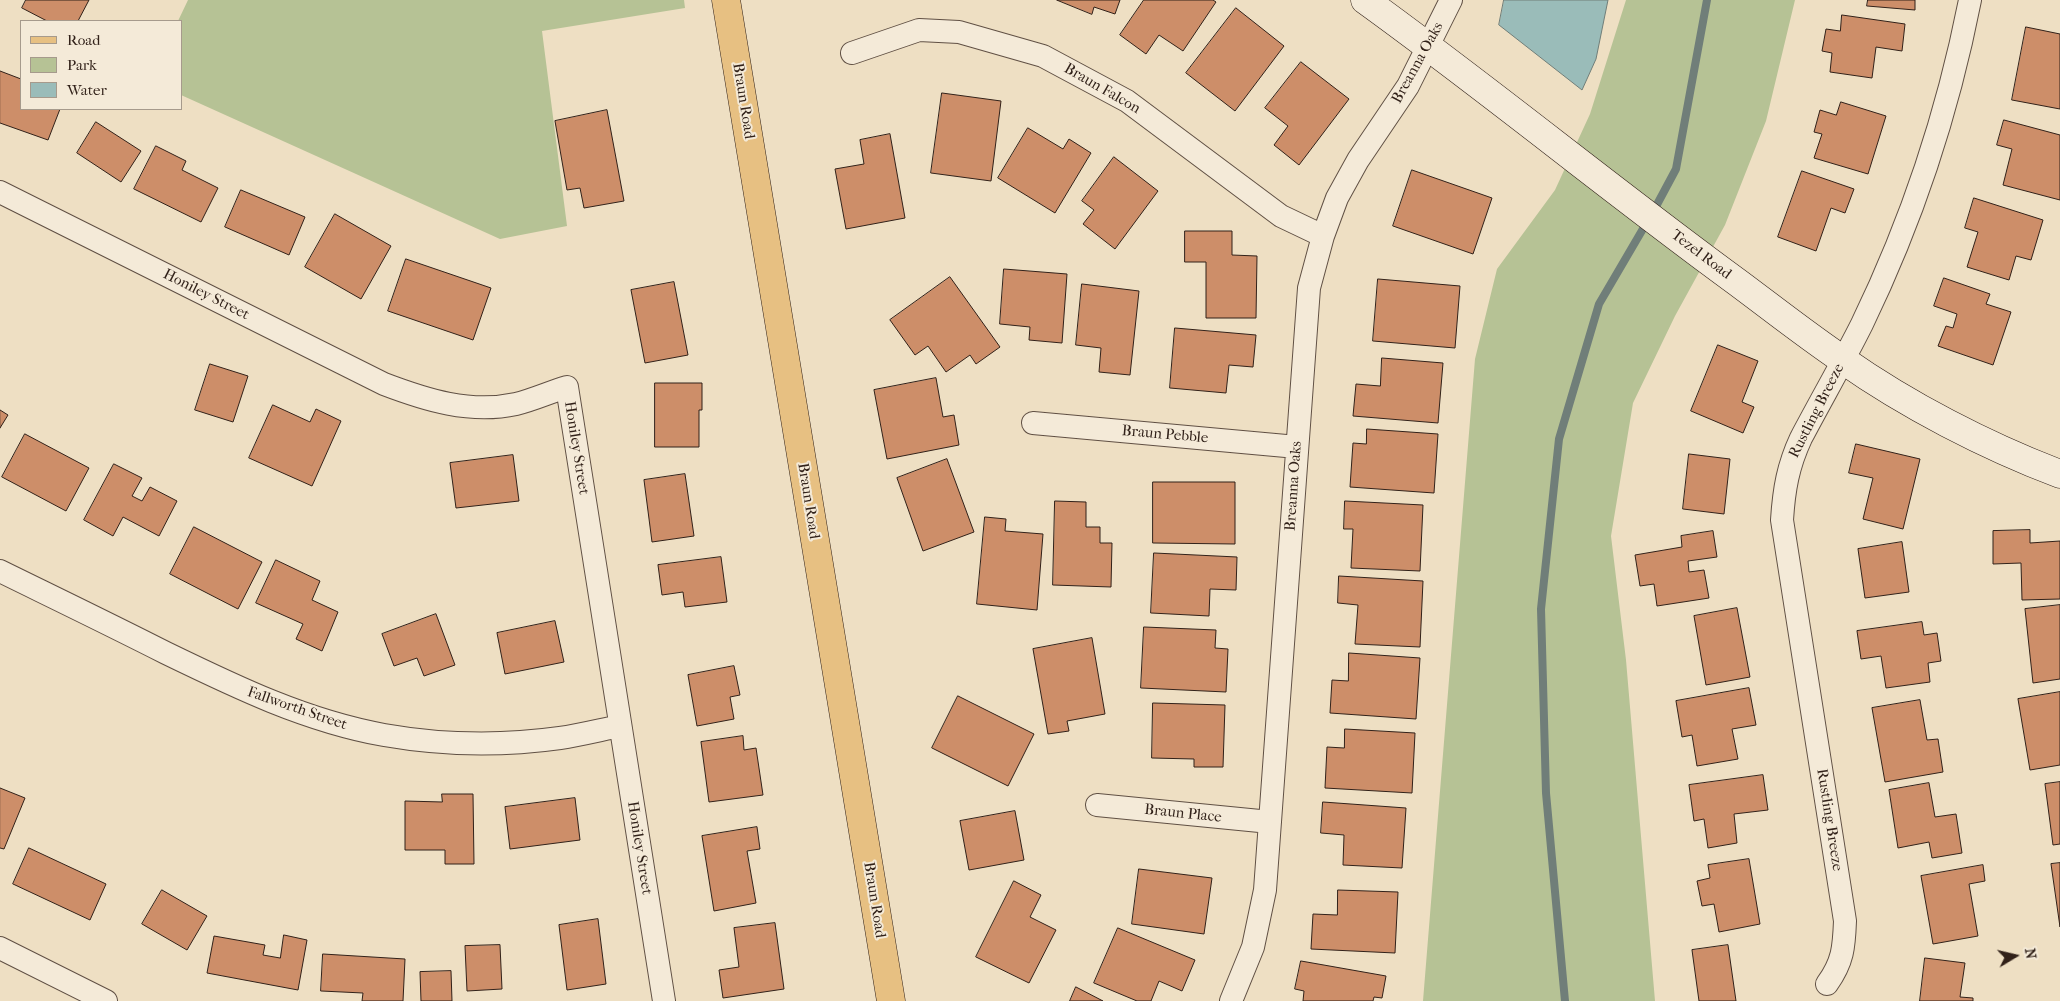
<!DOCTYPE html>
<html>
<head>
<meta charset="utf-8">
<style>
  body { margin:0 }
  #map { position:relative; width:2060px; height:1001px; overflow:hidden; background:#eedfc3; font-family:"IM FELL French Canon",serif }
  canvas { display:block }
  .legend { position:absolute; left:20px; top:20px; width:162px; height:90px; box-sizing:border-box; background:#f4ead8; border:1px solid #a69a8c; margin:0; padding:6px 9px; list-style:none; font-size:15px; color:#312119 }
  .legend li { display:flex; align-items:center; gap:10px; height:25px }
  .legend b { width:25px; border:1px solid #a69a8c }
  .north { position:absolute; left:1990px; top:931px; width:50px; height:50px; -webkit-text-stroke:4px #f4ead8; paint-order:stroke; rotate:81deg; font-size:14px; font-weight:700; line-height:20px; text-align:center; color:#312119 }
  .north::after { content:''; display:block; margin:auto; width:18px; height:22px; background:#312119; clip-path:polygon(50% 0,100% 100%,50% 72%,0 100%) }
</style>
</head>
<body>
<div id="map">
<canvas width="2060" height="1001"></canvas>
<ul class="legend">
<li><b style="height:6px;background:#e7c082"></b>Road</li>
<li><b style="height:14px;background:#b6c295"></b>Park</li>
<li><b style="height:14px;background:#9abcb9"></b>Water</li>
</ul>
<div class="north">N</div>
</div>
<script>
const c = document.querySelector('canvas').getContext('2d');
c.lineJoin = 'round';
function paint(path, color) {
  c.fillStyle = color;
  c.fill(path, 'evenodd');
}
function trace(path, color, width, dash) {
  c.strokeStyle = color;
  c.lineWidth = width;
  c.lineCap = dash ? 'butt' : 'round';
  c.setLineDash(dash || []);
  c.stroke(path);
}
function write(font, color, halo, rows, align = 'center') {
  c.font = font + ' "IM FELL French Canon",serif';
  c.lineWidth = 4;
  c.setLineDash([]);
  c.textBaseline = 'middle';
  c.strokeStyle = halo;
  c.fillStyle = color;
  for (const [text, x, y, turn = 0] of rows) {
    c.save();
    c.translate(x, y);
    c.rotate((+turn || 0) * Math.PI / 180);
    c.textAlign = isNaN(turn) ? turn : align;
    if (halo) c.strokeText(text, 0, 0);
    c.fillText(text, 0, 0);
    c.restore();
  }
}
paint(new Path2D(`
  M 188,0 L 684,0 L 685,8 L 542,31 L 567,226 L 500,239 L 181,95 L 181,21 L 178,21 Z
  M 1626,0 L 1795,0 L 1766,121 L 1725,225 L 1675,316 L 1633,403 L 1611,536 L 1626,660 L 1655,1001 L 1423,1001 L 1475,359 L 1497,269 L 1555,190 L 1590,114 Z`), '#b6c295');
const water = new Path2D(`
  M 1504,0 L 1608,0 L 1596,59 L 1582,90 L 1499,25 Z`);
paint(water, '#9abcb9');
trace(water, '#707e79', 1);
trace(new Path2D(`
  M 1653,212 L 1676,169 L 1707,0
  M 1565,1001 L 1546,793 L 1541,609 L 1559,439 L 1599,304 L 1647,222`), '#707e79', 8);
const building = new Path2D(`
  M 26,0 L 89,0 L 78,21 L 47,21 L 22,8 Z
  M 1057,0 L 1120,0 L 1115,14 L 1094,7 L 1092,14 Z
  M 1144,0 L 1213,0 L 1216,2 L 1183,51 L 1159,35 L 1146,54 L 1120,35 Z
  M 1868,0 L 1915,0 L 1915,10 L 1867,6 Z
  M 1236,8 L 1284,46 L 1235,111 L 1186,73 Z
  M 1842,15 L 1905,24 L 1902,51 L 1876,47 L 1872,78 L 1830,72 L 1832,53 L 1822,51 L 1826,29 L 1840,31 Z
  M 2026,27 L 2060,34 L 2060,109 L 2012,100 Z
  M 1301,62 L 1349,99 L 1299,165 L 1274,145 L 1288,126 L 1265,108 Z
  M 0,71 L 21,79 L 21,109 L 60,109 L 48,140 L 0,123 Z
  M 942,93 L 1001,101 L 991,181 L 931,173 Z
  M 1841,102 L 1886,116 L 1868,174 L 1814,158 L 1822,134 L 1814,132 L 1820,110 L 1836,115 Z
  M 607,110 L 624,201 L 584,208 L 580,188 L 567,190 L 555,121 Z
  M 2004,120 L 2060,135 L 2060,200 L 2003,185 L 2012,149 L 1997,145 Z
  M 96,122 L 141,151 L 121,182 L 77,153 Z
  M 1028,128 L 1063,149 L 1069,139 L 1091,153 L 1055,213 L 998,178 Z
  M 890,134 L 905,218 L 846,229 L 835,169 L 864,164 L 860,140 Z
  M 156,146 L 186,161 L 182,170 L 218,188 L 201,222 L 134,189 Z
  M 1114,157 L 1158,191 L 1115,249 L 1083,224 L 1094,210 L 1082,201 Z
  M 1412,170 L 1492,198 L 1473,254 L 1393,226 Z
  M 1802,171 L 1854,189 L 1845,213 L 1831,208 L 1816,251 L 1778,237 Z
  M 241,190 L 305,217 L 289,255 L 225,227 Z
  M 1974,198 L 2043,220 L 2031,260 L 2016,256 L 2009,280 L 1967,267 L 1978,232 L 1965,228 Z
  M 335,214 L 391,246 L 361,299 L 305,267 Z
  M 1185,231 L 1232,231 L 1232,255 L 1257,256 L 1256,318 L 1206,318 L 1206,262 L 1185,262 Z
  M 406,259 L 491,288 L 473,340 L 388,311 Z
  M 1004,269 L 1067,274 L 1062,343 L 1029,340 L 1030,327 L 1000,324 Z
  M 950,277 L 1000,347 L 976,364 L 970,355 L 946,372 L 928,346 L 915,355 L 890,320 Z
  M 1944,278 L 1990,294 L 1986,304 L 2011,312 L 1993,365 L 1938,346 L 1946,326 L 1953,328 L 1957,314 L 1934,306 Z
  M 1378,279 L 1460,286 L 1455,348 L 1373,341 Z
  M 674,282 L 688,355 L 645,363 L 631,290 Z
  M 1082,284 L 1139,291 L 1130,375 L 1099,372 L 1101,348 L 1076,345 Z
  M 1175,328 L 1256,335 L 1253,367 L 1229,365 L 1226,393 L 1170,388 Z
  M 1718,345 L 1758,361 L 1742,402 L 1754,407 L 1743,433 L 1691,411 Z
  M 1382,358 L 1443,363 L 1438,423 L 1353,416 L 1356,384 L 1380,386 Z
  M 210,364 L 248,376 L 233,422 L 195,410 Z
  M 936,378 L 943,417 L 954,415 L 959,445 L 887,459 L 874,390 Z
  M 655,383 L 702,383 L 702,410 L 699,410 L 699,447 L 655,447 Z
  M 273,405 L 310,422 L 316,409 L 341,421 L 312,486 L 249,458 Z
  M 0,410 L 8,415 L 0,428 Z
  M 1367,429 L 1438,434 L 1434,493 L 1350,487 L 1353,443 L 1366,444 Z
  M 25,434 L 89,468 L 66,511 L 2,477 Z
  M 1856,444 L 1920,459 L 1903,529 L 1863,519 L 1873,478 L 1849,473 Z
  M 1689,454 L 1730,459 L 1724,514 L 1683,509 Z
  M 513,455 L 519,501 L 456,508 L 450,463 Z
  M 947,459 L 974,532 L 923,551 L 897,478 Z
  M 114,464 L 142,478 L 132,496 L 142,501 L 150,487 L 177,501 L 159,536 L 123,517 L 113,536 L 84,520 Z
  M 685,474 L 694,536 L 652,542 L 644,480 Z
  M 1153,482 L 1235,482 L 1235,544 L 1153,543 Z
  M 1055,501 L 1086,502 L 1086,527 L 1100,527 L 1100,543 L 1112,543 L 1111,587 L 1053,585 Z
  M 1345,501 L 1423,505 L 1420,571 L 1351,568 L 1353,529 L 1344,529 Z
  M 985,517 L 1006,519 L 1005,531 L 1043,534 L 1037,610 L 977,604 Z
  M 194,527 L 262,562 L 238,609 L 170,574 Z
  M 2030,530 L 2030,543 L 2060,541 L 2060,599 L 2022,600 L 2021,563 L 1993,564 L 1993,531 Z
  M 1713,531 L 1717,557 L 1688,561 L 1689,572 L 1704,570 L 1709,598 L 1657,606 L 1654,584 L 1640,586 L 1635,555 L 1682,547 L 1681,536 Z
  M 1902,542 L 1909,592 L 1865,598 L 1858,549 Z
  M 1154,553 L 1237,557 L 1236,590 L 1210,589 L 1209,616 L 1151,613 Z
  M 721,557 L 727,602 L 685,607 L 683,592 L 662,595 L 658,565 Z
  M 276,560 L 320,581 L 312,600 L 338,612 L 322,651 L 296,639 L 303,624 L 256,603 Z
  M 1339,576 L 1423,581 L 1420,647 L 1355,644 L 1358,605 L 1338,603 Z
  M 2060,605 L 2060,679 L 2033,683 L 2025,609 Z
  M 1737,608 L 1750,677 L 1706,685 L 1694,616 Z
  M 436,614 L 455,665 L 424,676 L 417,658 L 394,666 L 382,634 Z
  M 555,621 L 564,662 L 505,674 L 497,633 Z
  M 1922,622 L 1924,635 L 1937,633 L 1941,661 L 1928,663 L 1930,682 L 1886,688 L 1881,656 L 1861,659 L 1857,631 Z
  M 1144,627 L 1216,630 L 1215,648 L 1228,649 L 1226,692 L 1141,688 Z
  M 1092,638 L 1105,714 L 1067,721 L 1069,731 L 1048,734 L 1033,649 Z
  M 1349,653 L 1420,658 L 1416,719 L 1330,713 L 1332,680 L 1348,681 Z
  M 734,666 L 740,695 L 730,697 L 734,719 L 697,726 L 688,675 Z
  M 1749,688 L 1756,725 L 1732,729 L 1738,759 L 1697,766 L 1692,735 L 1682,737 L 1676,701 Z
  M 2060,692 L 2060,765 L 2030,770 L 2018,699 Z
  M 958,696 L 1034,734 L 1008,786 L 932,748 Z
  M 1920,700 L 1927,740 L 1938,739 L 1943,772 L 1885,782 L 1872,708 Z
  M 1153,703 L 1225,705 L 1223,767 L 1194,767 L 1194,759 L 1152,758 Z
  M 1345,729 L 1415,733 L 1412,793 L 1325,788 L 1327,747 L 1344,748 Z
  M 743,736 L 744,750 L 756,748 L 763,795 L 709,802 L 701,742 Z
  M 1763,775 L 1768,810 L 1734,814 L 1737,843 L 1708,848 L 1704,819 L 1694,821 L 1689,785 Z
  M 2060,782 L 2060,844 L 2053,845 L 2045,784 Z
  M 1929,783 L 1935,817 L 1956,814 L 1962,853 L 1932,858 L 1929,842 L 1898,848 L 1889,790 Z
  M 0,788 L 25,798 L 4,849 L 0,848 Z
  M 442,794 L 473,794 L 474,864 L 445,864 L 445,850 L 405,850 L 405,801 L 442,802 Z
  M 575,798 L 580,840 L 510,849 L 505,807 Z
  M 1323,802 L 1406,808 L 1402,868 L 1343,865 L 1344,835 L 1321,833 Z
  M 1015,811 L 1024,860 L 969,870 L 960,821 Z
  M 757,827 L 760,849 L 747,851 L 756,903 L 714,911 L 702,836 Z
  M 29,848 L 106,884 L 90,920 L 13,884 Z
  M 1749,859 L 1760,924 L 1719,932 L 1714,904 L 1702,906 L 1697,881 L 1710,878 L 1708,865 Z
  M 2060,863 L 2060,927 L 2051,864 Z
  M 1983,865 L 1985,881 L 1969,884 L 1978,936 L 1933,944 L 1921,876 Z
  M 1139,869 L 1212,878 L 1204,934 L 1132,924 Z
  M 1014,881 L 1041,895 L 1030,917 L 1056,930 L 1029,983 L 976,957 Z
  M 162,890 L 207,916 L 187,950 L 142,924 Z
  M 1338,890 L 1398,892 L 1395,953 L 1311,949 L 1313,914 L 1337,915 Z
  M 598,919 L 606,984 L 567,990 L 559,925 Z
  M 775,923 L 784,989 L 723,998 L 719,970 L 739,967 L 734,928 Z
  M 1118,928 L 1195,960 L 1182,991 L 1159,981 L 1151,1001 L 1137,1001 L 1094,983 Z
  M 284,935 L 307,940 L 298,990 L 207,973 L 214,936 L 265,945 L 263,955 L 280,958 Z
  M 500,945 L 502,989 L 467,991 L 465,946 Z
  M 1728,945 L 1736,1001 L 1699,1001 L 1692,950 Z
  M 323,954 L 405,959 L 403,1001 L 362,1001 L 363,993 L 321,991 Z
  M 1925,958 L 1965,963 L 1960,997 L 1973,998 L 1973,1001 L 1920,1001 Z
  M 1301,961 L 1386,976 L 1382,998 L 1374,997 L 1373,1001 L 1303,1001 L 1304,991 L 1295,989 Z
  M 451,971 L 452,1001 L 421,1001 L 420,972 Z
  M 1076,987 L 1103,1001 L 1070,1001 Z`);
paint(building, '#cd8e69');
trace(building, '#312119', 1);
const street = new Path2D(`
  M 852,53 L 919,30 L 959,32 L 1043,56 L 1127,101 L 1281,216 L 1323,236
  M 0,192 L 384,384 C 426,400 470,414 516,404 C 533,400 550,392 567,387 L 664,1001
  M 1033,423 L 1297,447
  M 0,571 C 55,598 111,625 166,653 C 236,687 306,721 384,735 C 441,745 503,746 560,738 C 580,735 600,730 620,726
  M 1097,805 L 1270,822
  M 0,948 L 106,1001
  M 1827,984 C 1843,962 1844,947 1845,921 L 1782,520 C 1784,489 1788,466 1801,438 C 1821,400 1843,362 1862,324 C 1912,221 1948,112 1970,0
  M 1231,1001 L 1253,947 L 1265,890 L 1309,288 L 1323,236 L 1337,198 L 1358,160 L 1408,86 L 1451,0`);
const secondary = new Path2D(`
  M 1365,0 C 1491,91 1611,190 1737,282 C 1772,308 1806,335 1843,360 C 1907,405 1986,446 2060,474`);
const primary = new Path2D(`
  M 726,0 L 891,1001`);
trace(street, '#605044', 24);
trace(secondary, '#312119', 29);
trace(primary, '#312119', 29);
trace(street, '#f4ead8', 22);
trace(secondary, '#f4ead8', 28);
trace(primary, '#e7c082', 28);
write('15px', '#312119', '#f4ead8', [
  ["Breanna Oaks",1418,63,-61],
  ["Braun Falcon",1102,89,30],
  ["Braun Road",743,101,81],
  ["Tezel Road",1701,255,37],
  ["Honiley Street",206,295,27],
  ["Rustling Breeze",1817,411,-63],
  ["Braun Pebble",1165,435,5],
  ["Honiley Street",576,448,81],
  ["Breanna Oaks",1294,486,-86],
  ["Braun Road",808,501,81],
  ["Fallworth Street",297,709,19],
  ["Braun Place",1183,814,6],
  ["Rustling Breeze",1829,820,81],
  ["Honiley Street",639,848,81],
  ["Braun Road",874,900,81]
]);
</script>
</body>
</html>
